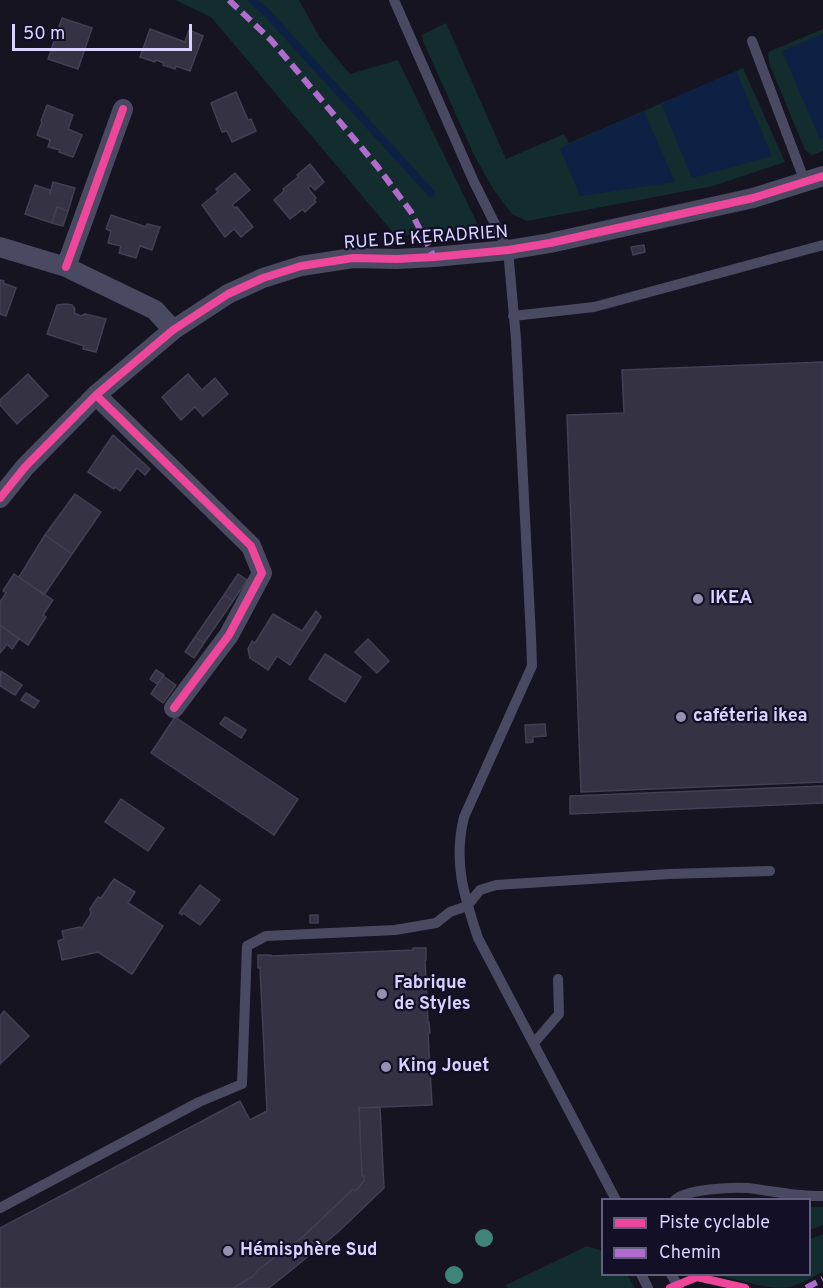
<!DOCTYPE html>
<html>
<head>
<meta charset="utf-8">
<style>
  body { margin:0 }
  #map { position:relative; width:823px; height:1288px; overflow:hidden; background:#161421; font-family:Overpass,sans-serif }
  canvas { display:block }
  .legend { position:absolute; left:601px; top:1198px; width:210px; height:78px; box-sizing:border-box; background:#130f26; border:2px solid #625e7d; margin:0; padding:8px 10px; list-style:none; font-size:18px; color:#d9d4ff }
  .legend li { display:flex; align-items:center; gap:12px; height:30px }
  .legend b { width:30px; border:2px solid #625e7d }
  .scale { position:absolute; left:12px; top:24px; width:180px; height:27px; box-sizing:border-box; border:3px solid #d9d4ff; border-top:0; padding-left:8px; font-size:18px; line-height:21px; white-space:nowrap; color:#d9d4ff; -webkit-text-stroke:4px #130f26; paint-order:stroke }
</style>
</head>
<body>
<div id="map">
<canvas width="823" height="1288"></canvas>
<ul class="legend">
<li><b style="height:8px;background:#ed469a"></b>Piste cyclable</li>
<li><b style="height:8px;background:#b06ccc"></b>Chemin</li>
</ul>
<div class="scale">50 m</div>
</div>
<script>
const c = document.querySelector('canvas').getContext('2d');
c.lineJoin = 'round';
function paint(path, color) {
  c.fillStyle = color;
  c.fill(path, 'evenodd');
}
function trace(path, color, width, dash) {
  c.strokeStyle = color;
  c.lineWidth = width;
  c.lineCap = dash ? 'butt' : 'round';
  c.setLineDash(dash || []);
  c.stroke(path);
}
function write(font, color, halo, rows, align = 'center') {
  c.font = font + ' Overpass,sans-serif';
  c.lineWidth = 4.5;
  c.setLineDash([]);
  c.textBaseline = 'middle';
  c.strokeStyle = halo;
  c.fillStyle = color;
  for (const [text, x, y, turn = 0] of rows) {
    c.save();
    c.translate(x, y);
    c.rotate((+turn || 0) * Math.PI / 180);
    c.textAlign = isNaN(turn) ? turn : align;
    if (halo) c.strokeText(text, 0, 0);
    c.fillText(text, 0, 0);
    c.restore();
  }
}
paint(new Path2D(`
  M 175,0 L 299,0 L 320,38 L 350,74 L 398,60 L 480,229 L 396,236 L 211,17 Z
  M 446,23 L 506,159 L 564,134 L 569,143 L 743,68 L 785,162 L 713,186 L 527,221 L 512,214 L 493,189 L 474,155 L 423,41 L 422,35 Z
  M 823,29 L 823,151 L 812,155 L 805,150 L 769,63 L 768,52 Z
  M 810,1207 L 823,1207 L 823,1225 L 810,1230 Z
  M 823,1234 L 823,1272 C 810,1278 797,1287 782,1288 C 762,1288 735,1279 716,1275 L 810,1274 L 810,1239 Z
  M 587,1246 L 602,1251 L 602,1274 L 627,1275 L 635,1288 L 508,1288 L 506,1285 Z`), '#132c2d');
paint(new Path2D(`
  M 823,34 L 823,138 L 820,139 L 782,51 Z
  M 736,71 L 772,156 L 692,178 L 661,103 Z
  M 644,111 L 675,182 L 580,196 L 560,148 Z`), '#0d2144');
trace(new Path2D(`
  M 252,0 L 267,13 L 431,193`), '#0d2144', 8);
const building = new Path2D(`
  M 62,18 L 92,28 L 78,69 L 48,59 Z
  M 150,29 L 185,42 L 189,30 L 203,36 L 190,71 L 176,66 L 175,69 L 163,65 L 164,63 L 156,60 L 155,62 L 140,57 Z
  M 236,92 L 248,120 L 251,119 L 256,131 L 232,142 L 227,131 L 222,132 L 211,103 Z
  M 47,105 L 73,115 L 68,129 L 82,135 L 73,157 L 59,152 L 60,150 L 48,147 L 50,140 L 37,135 L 42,122 L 41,121 Z
  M 310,164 L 324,182 L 315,190 L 311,186 L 308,188 L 316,198 L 314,200 L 316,202 L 305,212 L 303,209 L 290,219 L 274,200 L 284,191 L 283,189 L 298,177 L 297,175 Z
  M 235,173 L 250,190 L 232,205 L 235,208 L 237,207 L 253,227 L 241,237 L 234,229 L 225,237 L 202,205 L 218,192 L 216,189 Z
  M 53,182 L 75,188 L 68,211 L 57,207 L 52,223 L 25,214 L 35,185 L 50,190 L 50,194 Z
  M 57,207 L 68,211 L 63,226 L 52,223 Z
  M 111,215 L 146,227 L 147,224 L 160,227 L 152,250 L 140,246 L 136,258 L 119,253 L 121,246 L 108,243 L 111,231 L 106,229 Z
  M 644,245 L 645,252 L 633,255 L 631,247 Z
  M 0,280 L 4,281 L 3,283 L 16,288 L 6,316 L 0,314 Z
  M 66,304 L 72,305 L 75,309 L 74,313 L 81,316 L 85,314 L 106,319 L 96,352 L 83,349 L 84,346 L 47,334 L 57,305 Z
  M 823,362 L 823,782 L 581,792 L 567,415 L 624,413 L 622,370 Z
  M 28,374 L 48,396 L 17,424 L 0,405 L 0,400 Z
  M 188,374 L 202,390 L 215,378 L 228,394 L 203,416 L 195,407 L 181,420 L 162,397 Z
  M 113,435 L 150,469 L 145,475 L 137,468 L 120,491 L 115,487 L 114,489 L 88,472 Z
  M 75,494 L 101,512 L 72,554 L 45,535 Z
  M 45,535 L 72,554 L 44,595 L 19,577 Z
  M 14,574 L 53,600 L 43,615 L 46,617 L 28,645 L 0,625 L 0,602 L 6,593 L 3,591 Z
  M 238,574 L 247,580 L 233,601 L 224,595 Z
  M 224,595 L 233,601 L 204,643 L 195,637 Z
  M 316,611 L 321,617 L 290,665 L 277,656 L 268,670 L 250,658 L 248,649 L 252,641 L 255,643 L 273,614 L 302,631 Z
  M 0,625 L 19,639 L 12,649 L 7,644 L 0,653 Z
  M 195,637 L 204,643 L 194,658 L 185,652 Z
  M 368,639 L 389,661 L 377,673 L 355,652 Z
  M 325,654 L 361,677 L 345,702 L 309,679 Z
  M 156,670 L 164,675 L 157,684 L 150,679 Z
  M 1,671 L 22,685 L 15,695 L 0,686 Z
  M 163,676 L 176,685 L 163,703 L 151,694 Z
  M 26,693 L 39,701 L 34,708 L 21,700 Z
  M 175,717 L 298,799 L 274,835 L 151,753 Z
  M 225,717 L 246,730 L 241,738 L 220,724 Z
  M 545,724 L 546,736 L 533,737 L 533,742 L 526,743 L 525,725 Z
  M 823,786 L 823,803 L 570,814 L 570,796 Z
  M 121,799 L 164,828 L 148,851 L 105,822 Z
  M 114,879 L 135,892 L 128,903 L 163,926 L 132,974 L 98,952 L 62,960 L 58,941 L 64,939 L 62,931 L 80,927 L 82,928 L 91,914 L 90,909 L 98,897 L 101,898 Z
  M 200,885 L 220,900 L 200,925 L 183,913 L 182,915 L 179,913 Z
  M 310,915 L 318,915 L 318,923 L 310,923 Z
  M 413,948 L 426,948 L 426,960 L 425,961 L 428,1023 L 429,1022 L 430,1033 L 428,1033 L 432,1105 L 359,1108 L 362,1176 L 364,1176 L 364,1181 L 355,1191 L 353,1189 L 304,1236 L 259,1269 L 252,1277 L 233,1288 L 0,1288 L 0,1228 L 240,1101 L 250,1120 L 267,1111 L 260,968 L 258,968 L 258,955 L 271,955 L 271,956 L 413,950 Z
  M 4,1011 L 29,1036 L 0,1064 L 0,1016 Z
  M 380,1107 L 384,1188 L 337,1233 L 269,1288 L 233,1288 L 252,1277 L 259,1269 L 304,1236 L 353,1189 L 355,1191 L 361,1185 L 364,1181 L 364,1176 L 362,1176 L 359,1108 Z`);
paint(building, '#343243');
trace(building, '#433f54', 1.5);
trace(new Path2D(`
  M 394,0 L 474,182 L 508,250 L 516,339 L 531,637 L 532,666 L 464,817 C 453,862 464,896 478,938 L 616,1200
  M 752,41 L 805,182
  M 513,316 L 594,307 L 823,245
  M 534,1043 L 559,1014 L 558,979
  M 675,1200 C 686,1189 732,1187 748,1188 C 773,1191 798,1197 823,1196
  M 0,1208 L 199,1102 L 242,1084 L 247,946 L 266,936 L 395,930 L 436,923 L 450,912 L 467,906 L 480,890 L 496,885 L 669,874 L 770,871
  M 641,1274 L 648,1288
  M 671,1274 L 679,1288`), '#4a4962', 10);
trace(new Path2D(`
  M 0,247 L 66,267 L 155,310 L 173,330
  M 66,267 L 123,109
  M 96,395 L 251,546 L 262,573 L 229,635 L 174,708
  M 0,498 L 25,467 L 96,395 L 173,330 L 228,294 L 263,278 L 301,266 L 353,258 L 397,259 L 434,257 L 508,250 L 550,243 L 753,198 L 823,176`), '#4a4962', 20);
trace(new Path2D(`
  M 229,0 L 271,40 L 377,166 L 411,212 L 434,257
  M 806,1288 L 823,1279`), '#b06ccc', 6, [12, 6]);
trace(new Path2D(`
  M 66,267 L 123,109
  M 96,395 L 251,546 L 262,573 L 229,635 L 174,708
  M 0,498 L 25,467 L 96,395 L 173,330 L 228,294 L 263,278 L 301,266 L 353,258 L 397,259 L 434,257 L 508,250 L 550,243 L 753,198 L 823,176
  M 670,1288 L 697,1277 L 745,1288`), '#ed469a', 8);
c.fillStyle = '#3e8478';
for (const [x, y] of [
  [484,1238],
  [454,1275]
]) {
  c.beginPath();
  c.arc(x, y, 9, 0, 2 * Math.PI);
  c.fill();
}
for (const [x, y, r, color] of [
  [698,599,6,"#9591b1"],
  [681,717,6,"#9591b1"],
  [382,994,6,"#9591b1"],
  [386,1067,6,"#9591b1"],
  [228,1251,6,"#9591b1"]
]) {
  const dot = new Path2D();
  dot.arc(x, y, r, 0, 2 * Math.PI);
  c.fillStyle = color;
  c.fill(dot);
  trace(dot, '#130f26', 2);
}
write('18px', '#d9d4ff', '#130f26', [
  ["RUE DE KERADRIEN",426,239,-4]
]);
write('bold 18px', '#d9d4ff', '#130f26', [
  ["IKEA",710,599],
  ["caféteria ikea",693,717],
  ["Fabrique",394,984],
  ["de Styles",394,1005],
  ["King Jouet",398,1067],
  ["Hémisphère Sud",240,1251]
], 'left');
</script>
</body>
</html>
